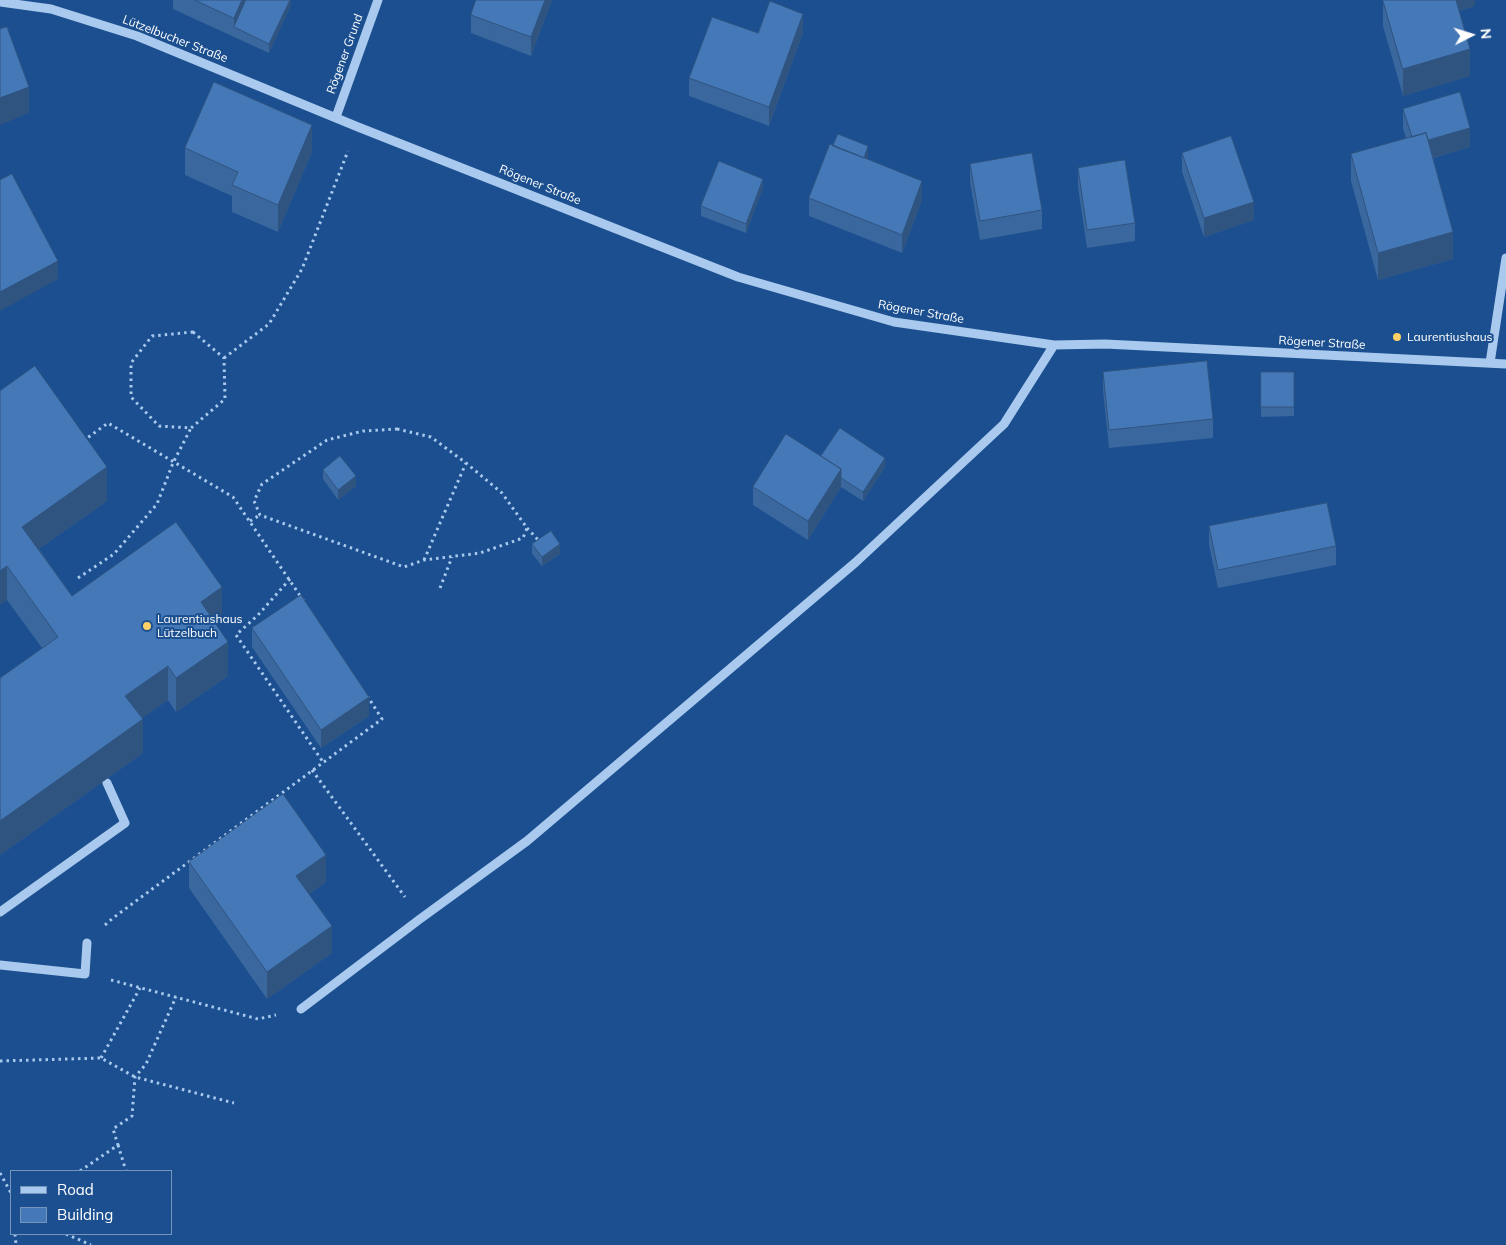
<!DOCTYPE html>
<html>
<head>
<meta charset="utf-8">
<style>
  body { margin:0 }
  #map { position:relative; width:1506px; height:1245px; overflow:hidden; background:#1b4f8f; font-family:Mulish,sans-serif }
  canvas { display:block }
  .legend { position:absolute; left:10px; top:1170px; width:162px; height:65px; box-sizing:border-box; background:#1b4f8f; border:1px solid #7695bc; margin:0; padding:6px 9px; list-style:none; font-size:15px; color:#fff }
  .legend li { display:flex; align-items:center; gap:10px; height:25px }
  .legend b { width:25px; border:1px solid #7695bc }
  .north { position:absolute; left:1446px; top:10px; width:50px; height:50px; -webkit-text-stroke:4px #1b4f8f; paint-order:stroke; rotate:85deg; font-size:14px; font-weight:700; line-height:20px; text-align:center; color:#fff }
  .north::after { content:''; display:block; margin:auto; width:18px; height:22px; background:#fff; clip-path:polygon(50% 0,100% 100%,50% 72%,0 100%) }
</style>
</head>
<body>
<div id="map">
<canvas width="1506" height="1245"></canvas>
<ul class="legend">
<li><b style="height:6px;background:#a9c9ee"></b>Road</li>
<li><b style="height:14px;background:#4478b7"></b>Building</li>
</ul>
<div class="north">N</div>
</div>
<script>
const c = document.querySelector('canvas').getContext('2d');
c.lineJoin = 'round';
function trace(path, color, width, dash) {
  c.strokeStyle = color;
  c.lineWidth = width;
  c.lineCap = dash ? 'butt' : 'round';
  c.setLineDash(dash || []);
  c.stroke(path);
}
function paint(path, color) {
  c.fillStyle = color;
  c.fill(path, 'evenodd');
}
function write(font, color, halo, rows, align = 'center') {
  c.font = font + ' Mulish,sans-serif';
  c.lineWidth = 4;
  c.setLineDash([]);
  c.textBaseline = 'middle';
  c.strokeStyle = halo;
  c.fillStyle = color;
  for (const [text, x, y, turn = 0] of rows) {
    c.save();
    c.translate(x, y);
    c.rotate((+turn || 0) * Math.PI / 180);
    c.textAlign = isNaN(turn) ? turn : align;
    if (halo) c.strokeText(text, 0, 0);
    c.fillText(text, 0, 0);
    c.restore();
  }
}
trace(new Path2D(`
  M 193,332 L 224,358 L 225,399 L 191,428 L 159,426 L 131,397 L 131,363 L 152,336 Z
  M 224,358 L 269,324 L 302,269 L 348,151
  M 397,429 L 431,437 L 466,463 L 502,493 L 527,528 L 523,538 L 480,553 L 424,560 L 404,567 L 260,515 L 254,501 L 262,484 L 327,440 L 363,431 Z
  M 83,441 L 108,423 L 233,497 L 305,603
  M 250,521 L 260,515
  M 527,528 L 540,542
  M 424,560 L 466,463
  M 78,578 L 114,554 L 157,504 L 173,463 L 191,428
  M 290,579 L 258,615 L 236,635 L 323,762
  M 440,588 L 452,557
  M 312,770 L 405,897
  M 105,925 L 113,918 L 382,719 L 368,697
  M 111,980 L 258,1019 L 276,1015
  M 101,1058 L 140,988
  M 0,1061 L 101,1058 L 135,1077 L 234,1103
  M 118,1145 L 126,1171
  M 80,1171 L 118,1145 L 113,1129 L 132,1116 L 135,1077 L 146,1064 L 176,997
  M 0,1173 L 11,1193
  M 15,1234 L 16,1245
  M 66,1234 L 91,1245`), '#a9c9ee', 3, [2.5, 4]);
trace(new Path2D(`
  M 0,2 L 51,9 L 137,36 L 358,127 L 738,277 L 894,322 L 1054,345 L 1105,344 L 1506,364
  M 336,117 L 378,0
  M 1490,363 L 1506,258
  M 0,912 L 125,823 L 107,783
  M 0,965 L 85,974 L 87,943
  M 301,1009 L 420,919 L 527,841 L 856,562 L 1004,424 L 1054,345`), '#a9c9ee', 9);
paint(new Path2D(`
  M 173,0 L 291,0 L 291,5 L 269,53 L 173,9 Z
  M 476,0 L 552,0 L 531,56 L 471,33 L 471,15 Z
  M 1383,0 L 1475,0 L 1475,6 L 1459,11 L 1470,76 L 1403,96 L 1383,26 Z
  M 758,33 L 803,33 L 769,126 L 689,96 L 689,78 Z
  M 1403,109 L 1470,147 L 1433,158 L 1453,259 L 1378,280 L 1351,181 L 1351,154 L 1406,138 L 1403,128 Z
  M 185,148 L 312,152 L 278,232 L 232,212 L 232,196 L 185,175 Z
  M 1182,153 L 1254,220 L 1204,237 L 1182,172 Z
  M 868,156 L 867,159 L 922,200 L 902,253 L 809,216 L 809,198 Z
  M 970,164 L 1042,210 L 1042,229 L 980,240 L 970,182 Z
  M 1078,168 L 1135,223 L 1135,241 L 1087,248 L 1078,187 Z
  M 763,188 L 746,233 L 701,216 L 701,206 Z
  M 1103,372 L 1213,419 L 1213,438 L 1109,448 L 1103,391 Z
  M 1261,372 L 1294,372 L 1294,416 L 1261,417 Z
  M 0,391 L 107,501 L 39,549 L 72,596 L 222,621 L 217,625 L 228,676 L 176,712 L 168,700 L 142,718 L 143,753 L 0,855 L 0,678 L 42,648 L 7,600 Z
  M 821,456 L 885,467 L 863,501 L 841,487 L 808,540 L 753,505 L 753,487 Z
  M 323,470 L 356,486 L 338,500 L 323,479 Z
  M 1209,526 L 1336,546 L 1336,565 L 1218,588 L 1209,545 Z
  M 532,544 L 560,554 L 542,566 L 532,554 Z
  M 252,628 L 369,716 L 321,748 L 252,647 Z
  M 189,862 L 326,882 L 309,894 L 332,953 L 267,999 L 189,888 Z`), '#3a679d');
paint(new Path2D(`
  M 242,0 L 251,0 L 234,27 L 234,18 Z
  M 290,0 L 291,0 L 291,5 L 269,53 L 269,44 Z
  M 545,0 L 552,0 L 531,56 L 531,37 Z
  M 1452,0 L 1475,0 L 1475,6 L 1452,13 Z
  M 803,14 L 803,33 L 769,126 L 769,107 Z
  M 1470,49 L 1470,76 L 1403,96 L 1403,69 Z
  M 29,87 L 29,113 L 0,125 L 0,98 Z
  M 312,125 L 312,152 L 278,232 L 278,205 Z
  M 1470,128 L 1470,147 L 1414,163 L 1414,145 Z
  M 868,146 L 868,156 L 860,175 L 860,166 Z
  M 763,179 L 763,188 L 746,233 L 746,224 Z
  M 922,181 L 922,200 L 902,253 L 902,235 Z
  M 1254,202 L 1254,220 L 1204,237 L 1204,218 Z
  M 1453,232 L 1453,259 L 1378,280 L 1378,253 Z
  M 58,261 L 58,279 L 0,311 L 0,292 Z
  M 885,458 L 885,467 L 863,501 L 863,492 Z
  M 107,467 L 107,501 L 22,561 L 22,527 Z
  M 841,469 L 841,487 L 808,540 L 808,521 Z
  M 356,476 L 356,486 L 338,500 L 338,490 Z
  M 560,544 L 560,554 L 542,566 L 542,557 Z
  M 7,566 L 7,600 L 0,605 L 0,571 Z
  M 222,587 L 222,621 L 201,637 L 201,602 Z
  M 228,642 L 228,676 L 176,712 L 176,678 Z
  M 168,666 L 168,700 L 125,730 L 125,696 Z
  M 369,697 L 369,716 L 321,748 L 321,730 Z
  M 143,719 L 143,753 L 0,855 L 0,821 Z
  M 326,855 L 326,882 L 296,903 L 296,876 Z
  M 332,926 L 332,953 L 267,999 L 267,972 Z`), '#305480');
const building = new Path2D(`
  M 195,0 L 242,0 L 234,18 Z
  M 246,0 L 290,0 L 269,44 L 234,27 Z
  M 476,0 L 545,0 L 531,37 L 471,15 Z
  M 1383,0 L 1456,0 L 1470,49 L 1403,69 Z
  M 770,1 L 803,14 L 769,107 L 689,78 L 712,17 L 758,33 Z
  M 7,27 L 29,87 L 0,98 L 0,29 Z
  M 214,82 L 312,125 L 278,205 L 232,185 L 238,172 L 185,148 Z
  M 1460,92 L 1470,128 L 1428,140 L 1426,133 L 1412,137 L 1403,109 Z
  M 1426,133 L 1453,232 L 1378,253 L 1351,154 Z
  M 838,134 L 868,146 L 864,158 L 833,146 Z
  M 1231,136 L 1254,202 L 1204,218 L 1182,153 Z
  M 830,144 L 922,181 L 902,235 L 809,198 Z
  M 1032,153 L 1042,210 L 980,221 L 970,164 Z
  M 1125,160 L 1135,223 L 1087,230 L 1078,168 Z
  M 719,161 L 763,179 L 746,224 L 701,206 Z
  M 12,174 L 58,261 L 0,292 L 0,180 Z
  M 1207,361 L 1213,419 L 1109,430 L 1103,372 Z
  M 35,366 L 107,467 L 22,527 L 72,596 L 176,522 L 222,587 L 201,602 L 228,642 L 176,678 L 168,666 L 125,696 L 143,719 L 0,821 L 0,678 L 58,637 L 7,566 L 0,571 L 0,391 Z
  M 1261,372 L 1294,372 L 1294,407 L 1261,407 Z
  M 840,428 L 885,458 L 863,492 L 841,478 L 841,469 L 821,456 Z
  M 786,434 L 841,469 L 808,521 L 753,487 Z
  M 340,456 L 356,476 L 338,490 L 323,470 Z
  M 1327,503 L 1336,546 L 1218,570 L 1209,526 Z
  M 551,531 L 560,544 L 542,557 L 532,544 Z
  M 301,595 L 369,697 L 321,730 L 252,628 Z
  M 283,794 L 326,855 L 296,876 L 332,926 L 267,972 L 189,862 Z`);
paint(building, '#4478b7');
trace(building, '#305480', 1);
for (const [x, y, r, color] of [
  [1397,337,5,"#ffd166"],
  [147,626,5,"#ffd166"]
]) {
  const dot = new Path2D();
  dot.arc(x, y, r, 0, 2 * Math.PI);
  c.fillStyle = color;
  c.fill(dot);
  trace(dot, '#1b4f8f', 2);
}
write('12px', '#fff', '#1b4f8f', [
  ["Lützelbucher Straße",175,39,21],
  ["Rögener Grund",345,54,-70],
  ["Rögener Straße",540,185,22],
  ["Rögener Straße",921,312,10],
  ["Rögener Straße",1322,343,3]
]);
write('12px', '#fff', '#1b4f8f', [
  ["Laurentiushaus",1407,337],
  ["Laurentiushaus",157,619],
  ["Lützelbuch",157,633]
], 'left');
</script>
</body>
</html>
